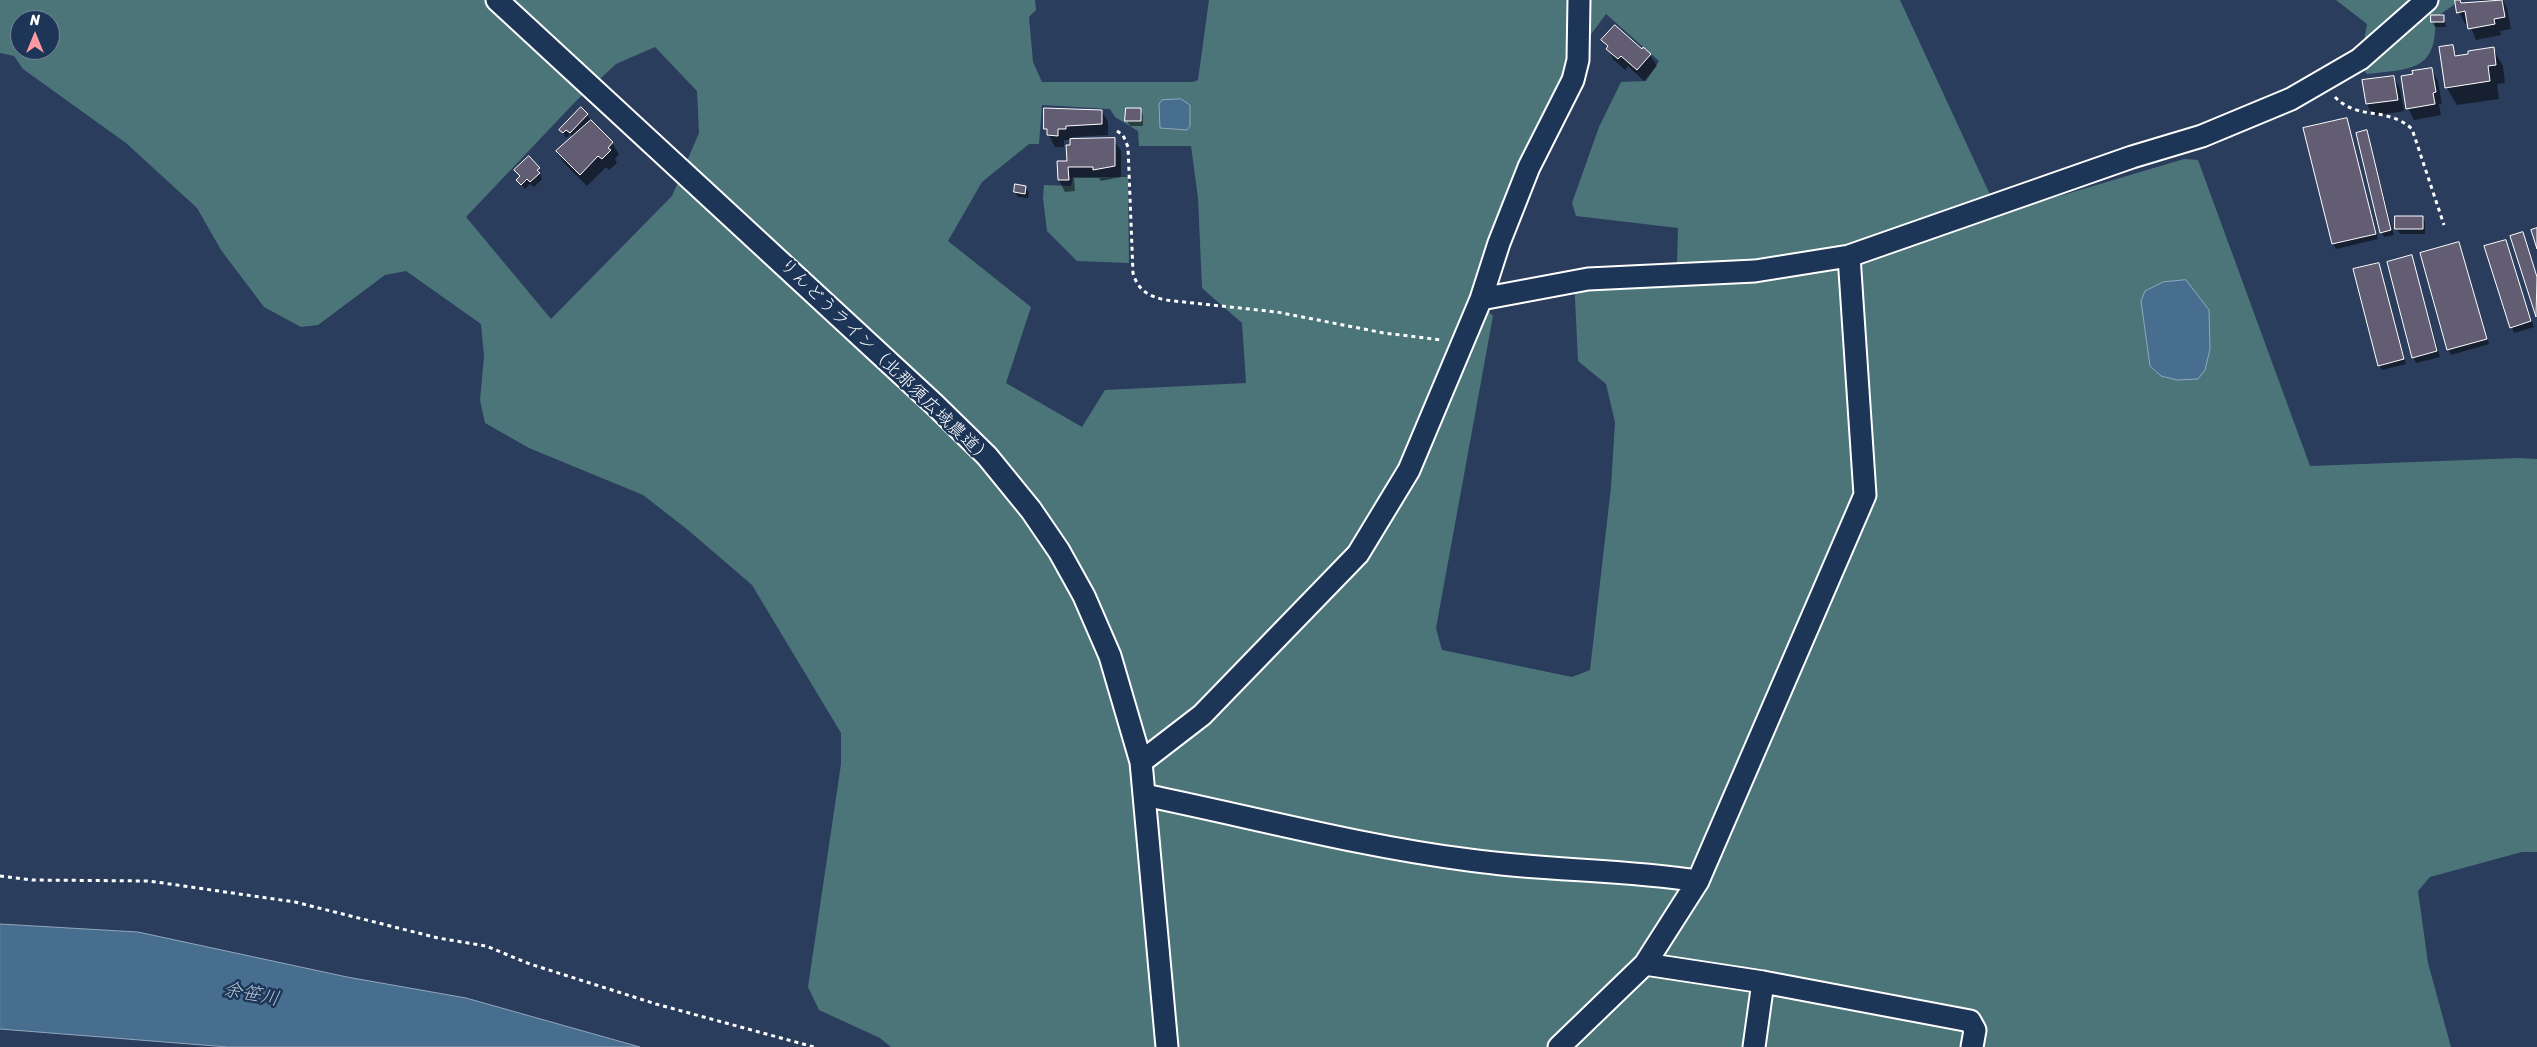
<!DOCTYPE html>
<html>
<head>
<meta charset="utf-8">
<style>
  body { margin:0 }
  #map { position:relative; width:2537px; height:1047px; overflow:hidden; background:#2b3d5c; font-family:Sriracha,sans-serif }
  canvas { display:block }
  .north { position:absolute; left:10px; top:10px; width:50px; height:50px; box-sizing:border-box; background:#1d3557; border:1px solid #77869a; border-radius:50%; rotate:0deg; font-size:14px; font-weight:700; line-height:20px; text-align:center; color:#fff }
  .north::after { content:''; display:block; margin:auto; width:18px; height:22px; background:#ff9aa2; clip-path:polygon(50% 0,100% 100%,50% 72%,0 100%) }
</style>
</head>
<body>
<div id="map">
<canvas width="2537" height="1047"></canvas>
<div class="north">N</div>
</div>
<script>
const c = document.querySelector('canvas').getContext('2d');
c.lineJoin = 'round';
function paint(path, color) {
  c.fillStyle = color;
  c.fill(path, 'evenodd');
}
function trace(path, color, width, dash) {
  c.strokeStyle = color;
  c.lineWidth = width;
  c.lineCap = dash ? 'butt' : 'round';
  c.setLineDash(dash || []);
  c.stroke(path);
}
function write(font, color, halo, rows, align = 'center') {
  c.font = font + ' Sriracha,"Klee One",sans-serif';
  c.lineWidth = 5;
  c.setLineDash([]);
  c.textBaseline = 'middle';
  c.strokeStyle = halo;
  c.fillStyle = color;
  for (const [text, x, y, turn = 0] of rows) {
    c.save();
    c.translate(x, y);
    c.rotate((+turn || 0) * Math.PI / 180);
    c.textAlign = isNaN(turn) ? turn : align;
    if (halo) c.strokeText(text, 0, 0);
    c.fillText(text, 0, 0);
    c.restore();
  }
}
paint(new Path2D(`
  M 0,0 L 1035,0 L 1036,10 L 1029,17 L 1033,62 L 1042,82 L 1193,82 L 1198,80 L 1209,0 L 1900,0 L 1999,214 L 2184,159 L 2198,160 L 2310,466 L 2519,458 L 2537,459 L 2537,852 L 2522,852 L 2430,877 L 2418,891 L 2428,963 L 2451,1047 L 891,1047 L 880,1038 L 819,1010 L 808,987 L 841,764 L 841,733 L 752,585 L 688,530 L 643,495 L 529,448 L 485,423 L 480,400 L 484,356 L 481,324 L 406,271 L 385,275 L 318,325 L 301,327 L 264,307 L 221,250 L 197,208 L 126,143 L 23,69 L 14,56 L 0,53 ZM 1606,14 L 1659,61 L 1646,81 L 1621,82 L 1599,127 L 1572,203 L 1576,216 L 1678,228 L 1677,264 L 1574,277 L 1578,361 L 1606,384 L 1615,422 L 1611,487 L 1590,670 L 1572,677 L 1442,650 L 1436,628 L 1493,316 L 1476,299 L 1584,44 ZM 20,20 L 50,20 L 50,50 L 20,50 ZM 655,47 L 697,91 L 699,133 L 672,196 L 551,319 L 466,217 L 577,100 L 616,64 ZM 1042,105 L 1110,109 L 1115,117 L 1138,131 L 1139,146 L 1191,146 L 1198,198 L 1202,288 L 1242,323 L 1246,383 L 1105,390 L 1082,427 L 1006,383 L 1031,307 L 948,241 L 982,182 L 1029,144 L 1039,144 Z
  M 2336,0 L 2461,0 L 2435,18 C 2438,72 2409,69 2367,74 L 2360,65 L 2367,24 Z
  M 1073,177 L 1128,177 L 1129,263 L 1077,261 L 1047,231 L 1043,198 L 1044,185 L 1071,186 Z`), '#4c757a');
const water = new Path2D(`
  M 1181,99 L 1190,105 L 1190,126 L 1187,130 L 1160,128 L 1159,104 L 1162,100 Z
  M 2186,280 L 2209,310 L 2210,349 L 2205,370 L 2198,379 L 2177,380 L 2161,376 L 2150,366 L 2141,301 L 2145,291 L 2163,282 Z
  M 0,924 L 138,932 L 347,977 L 466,998 L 640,1047 L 228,1047 L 0,1029 Z`);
paint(water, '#476e8f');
trace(water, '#91a8bc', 1);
paint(new Path2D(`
  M 2459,0 L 2462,4 L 2482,0 L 2503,0 L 2507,8 L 2511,29 L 2500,31 L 2501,35 L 2476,40 L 2469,23 L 2465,24 L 2459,12 Z
  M 2443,16 L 2446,27 L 2435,27 L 2432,22 Z
  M 1603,40 L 1650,55 L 1657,66 L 1644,81 L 1628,66 L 1625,70 L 1614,60 Z
  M 2452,47 L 2458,57 L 2493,49 L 2503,66 L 2505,83 L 2497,84 L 2499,99 L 2457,105 L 2447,88 Z
  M 2431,69 L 2438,81 L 2442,104 L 2439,104 L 2441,115 L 2414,120 L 2408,108 Z
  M 2394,77 L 2400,89 L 2404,111 L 2373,116 L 2367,104 L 2364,81 Z
  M 581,109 L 612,143 L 619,154 L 615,159 L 617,163 L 609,170 L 606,167 L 587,186 L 564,163 L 557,152 L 573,138 L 570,134 L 566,138 L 561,130 Z
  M 1140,110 L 1143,115 L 1143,126 L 1130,126 L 1127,121 Z
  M 1102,111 L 1108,122 L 1108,135 L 1072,137 L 1072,140 L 1114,140 L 1121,151 L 1121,177 L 1101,181 L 1099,178 L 1074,178 L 1075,191 L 1065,192 L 1059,180 L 1059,162 L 1068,162 L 1071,140 L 1064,140 L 1064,147 L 1055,147 L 1045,128 Z
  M 2346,120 L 2378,239 L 2336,249 L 2333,244 Z
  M 2367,131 L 2394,235 L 2384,237 L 2381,232 Z
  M 539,168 L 542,179 L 534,187 L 530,184 L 525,189 L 518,180 L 521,177 L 516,170 Z
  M 1025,187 L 1029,192 L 1028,198 L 1018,197 L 1015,192 Z
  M 2397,217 L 2422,217 L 2425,222 L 2425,234 L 2400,234 L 2397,229 Z
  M 2522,233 L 2537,276 L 2537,317 L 2512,237 Z
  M 2505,241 L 2534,327 L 2514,333 L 2485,247 Z
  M 2459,243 L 2489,344 L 2451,355 L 2448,349 Z
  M 2412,257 L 2440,357 L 2416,363 L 2413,357 Z
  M 2378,264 L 2406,364 L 2382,370 L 2379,365 Z`), '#0007');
const building = new Path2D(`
  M 2455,0 L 2460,0 L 2461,3 L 2502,0 L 2505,17 L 2494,19 L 2495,24 L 2468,29 L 2465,11 L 2457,13 Z
  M 2431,15 L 2444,15 L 2444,22 L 2431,22 Z
  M 1615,25 L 1642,49 L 1643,47 L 1651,54 L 1637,70 L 1621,56 L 1618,59 L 1606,49 L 1608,46 L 1601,40 Z
  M 2453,45 L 2455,56 L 2468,54 L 2468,51 L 2494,47 L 2496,65 L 2488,66 L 2490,81 L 2445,88 L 2439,47 Z
  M 2432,68 L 2436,92 L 2433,93 L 2435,104 L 2406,109 L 2401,76 L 2413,74 L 2412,71 Z
  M 2394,76 L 2398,100 L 2366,104 L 2362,80 Z
  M 581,107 L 588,114 L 570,133 L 566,130 L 563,133 L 559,130 Z
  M 1044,108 L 1102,110 L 1102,124 L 1066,126 L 1066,129 L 1058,129 L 1058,136 L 1047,135 L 1047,129 L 1044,129 Z
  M 1126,108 L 1141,108 L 1141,121 L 1125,121 Z
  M 2347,118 L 2376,234 L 2332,244 L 2303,128 Z
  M 591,120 L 613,142 L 608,148 L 611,150 L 602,159 L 598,156 L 580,175 L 556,151 Z
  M 2367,130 L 2391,230 L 2380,233 L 2356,133 Z
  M 1115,138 L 1115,166 L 1093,170 L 1093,167 L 1068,167 L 1069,180 L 1058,180 L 1057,161 L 1067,161 L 1066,145 L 1070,145 L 1070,139 Z
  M 529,156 L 540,168 L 537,170 L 540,173 L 530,182 L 527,179 L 521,185 L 516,180 L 520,176 L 514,170 Z
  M 1015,184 L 1026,186 L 1025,194 L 1014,192 Z
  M 2395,216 L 2423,216 L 2423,229 L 2395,229 Z
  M 2537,228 L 2537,249 L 2531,230 Z
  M 2523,232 L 2537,277 L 2536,317 L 2510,236 Z
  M 2506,240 L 2531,321 L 2510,328 L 2484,246 Z
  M 2459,242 L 2487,339 L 2447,350 L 2420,253 Z
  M 2412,255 L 2437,351 L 2412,358 L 2387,262 Z
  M 2379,263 L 2404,359 L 2378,366 L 2353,269 Z`);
paint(building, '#625d72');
trace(building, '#fff', 1);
const minor = new Path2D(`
  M 497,0 L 934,404 L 987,456 L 1031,510 L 1059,551 L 1084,596 L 1110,656 L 1141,762 L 1167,1047
  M 1481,299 L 1588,279 L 1755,271 L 1849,256 L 2132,157 L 2202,136 L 2291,99 L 2360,59 L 2427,0
  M 1141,762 L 1202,715 L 1358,554 L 1409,470 L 1481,299 L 1499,243 L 1529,167 L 1573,80 L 1578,60 L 1579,0
  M 1144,795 C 1252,817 1359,846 1469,860 C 1545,871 1622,869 1698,881
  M 1645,964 L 1763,982 L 1970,1021 L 1975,1030 L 1972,1047
  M 1559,1047 L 1645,964 L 1698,881 L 1865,495 L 1849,256
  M 1754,1047 L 1763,982`);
trace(minor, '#fff', 25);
trace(new Path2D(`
  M 2335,97 C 2358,121 2387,106 2412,129 L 2444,225
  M 1117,131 L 1123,135 L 1128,147 L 1133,273 C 1138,291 1149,296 1165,300 L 1277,312 L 1384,333 L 1442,340
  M 0,876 L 32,880 L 149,881 L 295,902 L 438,938 L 486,946 L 530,964 L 656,1004 L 814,1047`), '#fff', 3, [4, 4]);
trace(minor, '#1d3557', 21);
write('18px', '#fff', '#1d3557', [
  ["りんどうライン（北那須広域農道）",885,362,44]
]);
write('italic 19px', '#b5c5d2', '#1d3557', [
  ["余笹川",251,995,11]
]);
</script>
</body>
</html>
